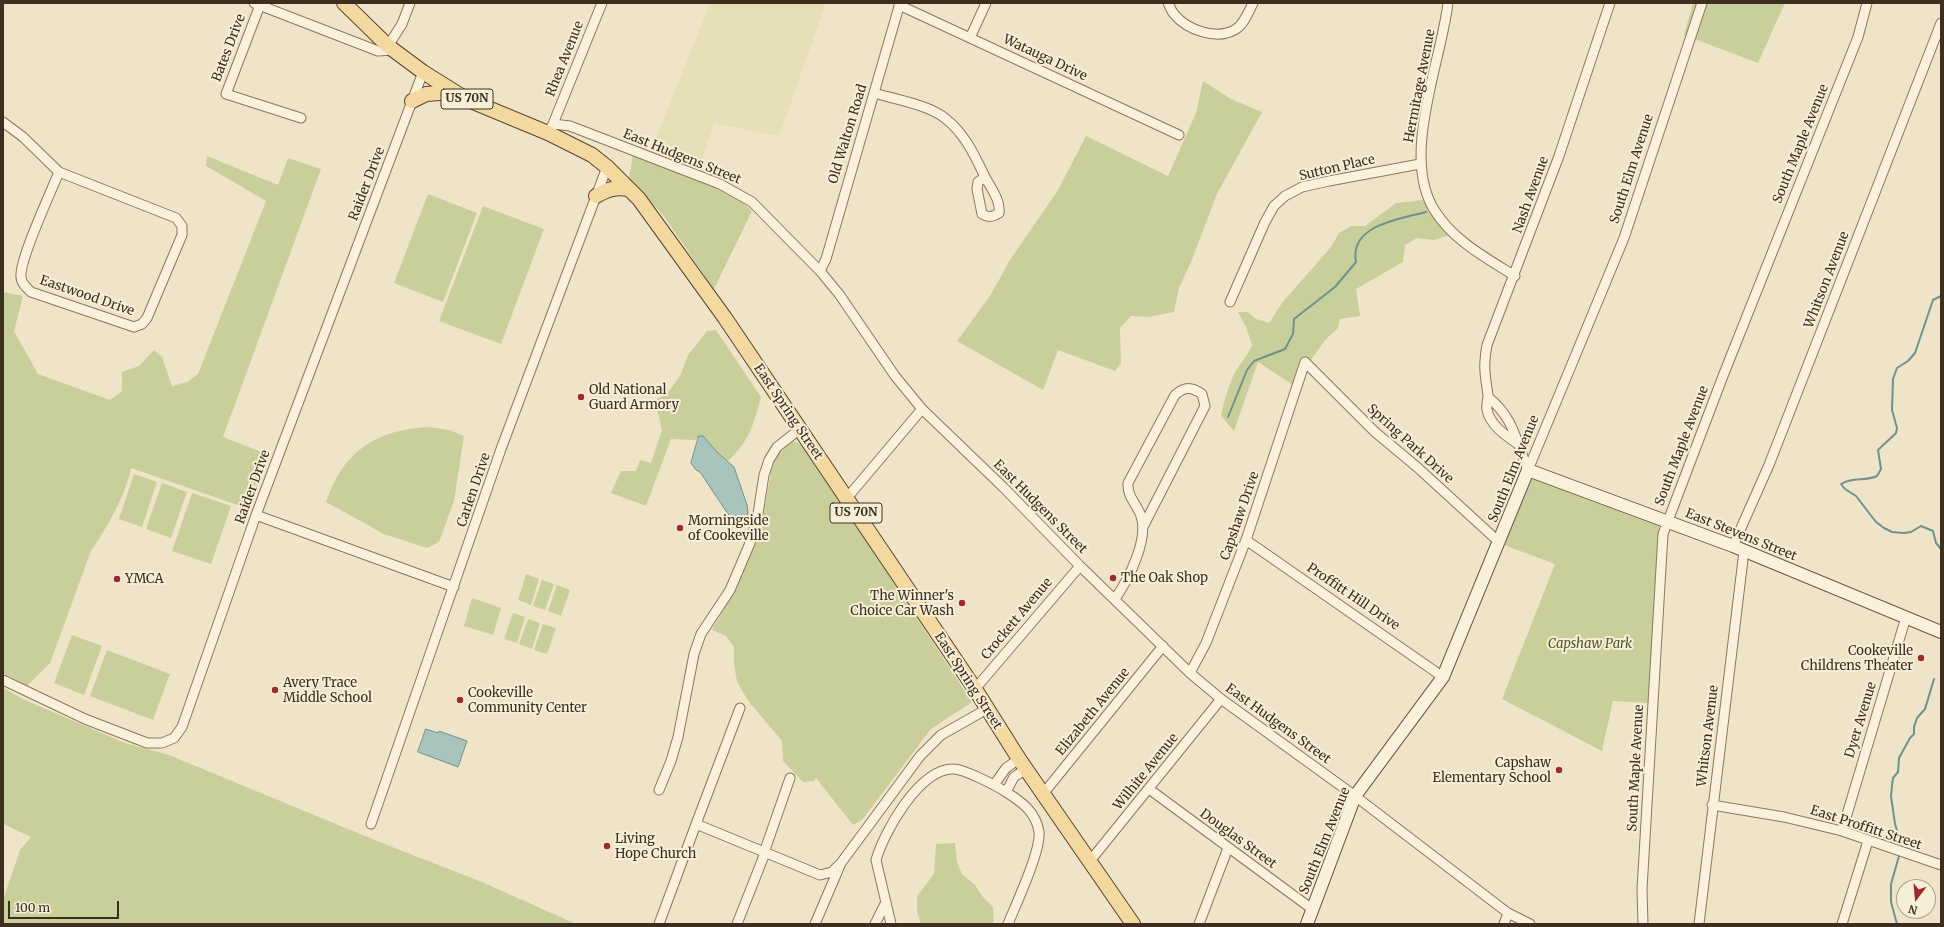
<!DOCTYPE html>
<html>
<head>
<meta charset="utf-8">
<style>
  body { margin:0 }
  #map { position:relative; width:1944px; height:927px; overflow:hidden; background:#f0e4c8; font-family:Merriweather,serif }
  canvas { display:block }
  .frame { position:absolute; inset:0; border:4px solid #3d2e20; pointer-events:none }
  .north { position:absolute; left:1896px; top:879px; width:40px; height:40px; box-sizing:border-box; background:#f7eed8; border:1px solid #ada18e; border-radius:50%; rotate:196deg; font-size:11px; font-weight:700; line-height:16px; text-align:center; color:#3d2e20 }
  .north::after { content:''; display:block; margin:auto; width:14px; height:18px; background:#9e2a2b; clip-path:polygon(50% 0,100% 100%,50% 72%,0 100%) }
  .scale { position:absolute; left:8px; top:901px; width:111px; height:18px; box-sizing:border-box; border:2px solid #3d2e20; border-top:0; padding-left:5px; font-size:12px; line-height:14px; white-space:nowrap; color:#3d2e20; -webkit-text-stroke:3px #f7eed8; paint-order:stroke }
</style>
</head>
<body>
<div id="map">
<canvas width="1944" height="927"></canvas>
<div class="frame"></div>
<div class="north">N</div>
<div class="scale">100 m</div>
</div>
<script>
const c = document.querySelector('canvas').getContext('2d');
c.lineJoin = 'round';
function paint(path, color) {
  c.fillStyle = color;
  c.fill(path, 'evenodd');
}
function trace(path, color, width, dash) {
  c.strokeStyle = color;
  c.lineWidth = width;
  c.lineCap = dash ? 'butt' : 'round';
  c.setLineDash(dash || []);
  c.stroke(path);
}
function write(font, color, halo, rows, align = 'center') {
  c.font = font + ' Merriweather,serif';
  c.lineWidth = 4;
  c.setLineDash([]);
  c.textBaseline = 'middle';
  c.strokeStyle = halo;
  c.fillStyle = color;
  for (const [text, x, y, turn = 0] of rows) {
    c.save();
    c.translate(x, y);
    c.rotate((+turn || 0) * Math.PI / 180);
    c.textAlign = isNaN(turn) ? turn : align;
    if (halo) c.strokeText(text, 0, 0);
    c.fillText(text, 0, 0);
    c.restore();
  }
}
paint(new Path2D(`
  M 708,3 L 826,3 L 779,136 L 714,123 L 698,171 L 650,153 L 709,7 Z`), '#e6deb5');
paint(new Path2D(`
  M 1693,3 L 1785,3 L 1758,63 L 1684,35 Z
  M 1203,81 L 1231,99 L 1262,112 L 1217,194 L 1191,262 L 1179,288 L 1174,312 L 1148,317 L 1131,316 L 1120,328 L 1121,363 L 1115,371 L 1058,350 L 1043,390 L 957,341 L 990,296 L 1010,260 L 1058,190 L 1086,136 L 1168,176 L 1196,113 Z
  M 633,155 C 665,168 729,188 752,211 L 714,289 L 663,215 L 629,178 Z
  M 207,156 L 278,185 L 288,158 L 321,169 L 223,437 L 269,455 L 249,509 L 131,468 C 126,494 107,528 91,551 L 50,663 L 27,686 L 3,673 L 3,292 L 23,296 L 14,331 L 38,374 L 110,400 L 122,391 L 122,372 L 139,366 L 154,350 L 162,357 L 172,386 L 187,382 L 198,374 L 266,201 L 206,166 Z
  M 428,194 L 477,213 L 443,302 L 394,283 Z
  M 1423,200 L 1431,214 L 1450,235 L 1434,240 L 1417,238 L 1405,245 L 1403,262 L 1356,289 L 1360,316 L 1340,319 L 1338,328 L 1325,340 L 1311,360 L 1302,358 L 1293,385 L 1258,362 L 1234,431 L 1221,416 C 1224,401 1230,378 1239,366 C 1244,359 1248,354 1252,345 L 1246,327 L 1238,312 L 1248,312 L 1256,319 L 1269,323 L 1282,303 L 1331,247 L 1339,233 L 1351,226 L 1365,226 L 1396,203 Z
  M 483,206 L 544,229 L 501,344 L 439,321 Z
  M 716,330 L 761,397 C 753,426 750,440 728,461 L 717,452 L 703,436 L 699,436 L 696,440 L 671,439 L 646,506 L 611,493 L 621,471 L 636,471 L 640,460 L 651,463 L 662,430 L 655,401 L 669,391 L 680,376 L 688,355 L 707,331 Z
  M 428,427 L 449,430 L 464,436 L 454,501 L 439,542 L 427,548 L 384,534 L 326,502 C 343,451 376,430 428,427 Z
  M 794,441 L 805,447 L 972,702 L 931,729 L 862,820 L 853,825 L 816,778 L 814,781 L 803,782 L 783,761 L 782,741 L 749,702 L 737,682 L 734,664 L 734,647 L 726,636 L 712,630 L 740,580 L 761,528 L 772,466 L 778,455 L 786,446 Z
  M 134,474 L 157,482 L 142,527 L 119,519 Z
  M 1534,478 L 1658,523 L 1659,527 L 1648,703 L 1613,701 L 1602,751 L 1502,699 L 1555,564 L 1504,545 L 1528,483 Z
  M 162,483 L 187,492 L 171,538 L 146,529 Z
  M 192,493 L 231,506 L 211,564 L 172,551 Z
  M 526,574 L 539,579 L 531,605 L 518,600 Z
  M 542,580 L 554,584 L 545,610 L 533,606 Z
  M 557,585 L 570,590 L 561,616 L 548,611 Z
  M 472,598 L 501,608 L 493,635 L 464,626 Z
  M 513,613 L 525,617 L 517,643 L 504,639 Z
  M 528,619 L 540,623 L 532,649 L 519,644 Z
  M 543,624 L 556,628 L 547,654 L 534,650 Z
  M 72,635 L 102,646 L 84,695 L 54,683 Z
  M 107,650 L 170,674 L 153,720 L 90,696 Z
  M 3,688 L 27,701 L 125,743 L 169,755 L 382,843 L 482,882 L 576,924 L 3,924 L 3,900 L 20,850 L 31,837 L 3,824 Z
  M 955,843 L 957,862 L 962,874 L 975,885 L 982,896 L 993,907 L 994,924 L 921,924 L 917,912 L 917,896 L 934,874 L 936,844 Z`), '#c9cf9b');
const water = new Path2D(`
  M 699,436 L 703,436 L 717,452 L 734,467 L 747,505 L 748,512 L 747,519 L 740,522 L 730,517 L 700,472 L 696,470 L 691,463 Z
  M 426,729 L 438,733 L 439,731 L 467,741 L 458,767 L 418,752 Z`);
paint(water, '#a9c4bc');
trace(water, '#6f938a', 1);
trace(new Path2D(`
  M 1941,296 L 1933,300 L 1915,353 L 1908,361 L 1897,368 L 1893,379 L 1892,410 L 1897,428 L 1896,433 L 1878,450 L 1881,469 L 1877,476 C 1865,482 1853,476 1841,484 L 1845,489 L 1856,496 L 1876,522 L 1884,528 L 1892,532 L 1904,533 L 1911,532 L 1921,526 L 1933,531 L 1936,543 L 1941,549
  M 1228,417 L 1247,370 L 1254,361 L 1285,349 L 1293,334 L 1294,319 L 1335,287 L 1356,262 C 1349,225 1400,219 1426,212
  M 1900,848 L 1901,843 L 1895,824 L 1891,796 L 1892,785 L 1893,778 L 1898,772 L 1899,758 L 1910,738 L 1914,734 L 1914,727 L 1917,718 L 1925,709 L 1934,679
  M 1897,924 L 1891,902 L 1891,884 L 1899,856`), '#6f938a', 2);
const street = new Path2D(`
  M 254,3 L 378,51 L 393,50
  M 1168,3 C 1170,6 1171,11 1174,14 C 1187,30 1217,41 1236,29 C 1244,24 1249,11 1253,3
  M 1448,3 C 1441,63 1400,157 1435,211 C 1453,240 1486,258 1515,276
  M 260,5 L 226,94 L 301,118
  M 899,5 L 1179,135
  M 970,38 L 986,3
  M 388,46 L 402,24 L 410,3
  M 874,93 C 894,99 930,105 946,119 C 965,134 975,156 985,177 C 991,188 1001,201 999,213 C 993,217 988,218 982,214 L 977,189 L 978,182 L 985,177
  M 3,122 L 23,137 L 59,172
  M 553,124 L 602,3
  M 548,133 L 553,124 L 570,126 L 720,184 L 752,202 L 820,271 L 839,294 L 895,376 L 922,409 L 1003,487 L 1080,566 L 1190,673 L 1221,699 L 1355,796 L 1508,913 L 1530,924
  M 59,172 L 176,218 L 182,226 L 182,235 L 147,318 L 142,324 L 134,327 L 31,292 C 27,288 21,283 21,277 C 19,260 51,192 59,172 Z
  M 820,271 L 826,259 L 900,3
  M 1230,302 L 1265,222 L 1274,206 L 1285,196 L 1302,187 L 1329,181 L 1420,164
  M 1488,397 C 1514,418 1516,441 1528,470
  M 1518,444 C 1506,436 1490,425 1487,410 C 1486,405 1488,400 1488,395 C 1485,374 1483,367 1487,345 L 1559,156 L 1610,3
  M 1528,470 L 1624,238 L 1702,3
  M 847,498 L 922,409
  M 256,515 L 454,587
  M 1246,540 L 1443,677
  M 1733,546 L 1769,465 L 1941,23
  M 1115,599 C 1128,580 1149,540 1141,516 C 1137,504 1127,497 1128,483 L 1175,395 C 1185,386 1192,387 1202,394 L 1205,406 L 1143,527
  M 1190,673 L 1206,643 L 1246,540 L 1305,362 L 1375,432 L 1417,467 L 1499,542
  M 3,680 L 85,719 L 147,743 L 162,743 L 174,738 L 182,727 L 256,515 L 423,72
  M 975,689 L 1080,566
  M 994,785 L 1006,768 L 1019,759
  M 1149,789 L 1312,909
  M 659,790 L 671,761 L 678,737 L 694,654 L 701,634 L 730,590 L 750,543 L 757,520 L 764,475 L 769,460 L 777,447 L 800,429
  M 1006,792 L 1014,777 L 1026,769
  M 1043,794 L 1163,646
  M 1712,805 L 1784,817 L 1842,831 L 1941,865
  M 371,824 L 501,449 L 607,167
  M 696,824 L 740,708
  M 1842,831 L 1906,617
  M 1090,861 L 1221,699
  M 659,924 L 696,824 L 820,875 L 832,872 L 839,865
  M 737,924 L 765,853 L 766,847 L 790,778
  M 815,924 L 841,863 L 920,756 L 941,735 L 987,709
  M 875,924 L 886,902
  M 891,924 L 876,860 C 884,832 919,769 953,769 C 964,769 995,785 1006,792 C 1022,802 1036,812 1039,832 C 1041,851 1016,904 1008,924
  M 1199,924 L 1228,848
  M 1504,924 L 1508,913
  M 1643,924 L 1642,889 L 1663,534 L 1723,376 L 1858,37 L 1867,3
  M 1699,924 L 1744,551
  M 1842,924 L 1868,841`);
const secondary = new Path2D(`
  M 1307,924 L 1355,796 L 1443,677 L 1528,470 L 1733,546 L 1941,632`);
const primary = new Path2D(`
  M 344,3 L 388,46 L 423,72 L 466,99 L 548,133 L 592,155 L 607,167 L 639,199 L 725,318 L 975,689 L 1019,759 L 1133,924
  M 412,101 L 426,94 L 454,92
  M 596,196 C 608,189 615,187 629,189`);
trace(street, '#8d765c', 11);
trace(secondary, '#6f573f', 14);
trace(primary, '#5b4430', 16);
trace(street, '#faf1dc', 9);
trace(secondary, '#faf1dc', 12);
trace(primary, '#f3d9a0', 14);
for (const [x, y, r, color] of [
  [581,397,4,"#9e2a2b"],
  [680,528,4,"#9e2a2b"],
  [1113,578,4,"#9e2a2b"],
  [117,579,4,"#9e2a2b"],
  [962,603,4,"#9e2a2b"],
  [1921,658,4,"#9e2a2b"],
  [275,690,4,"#9e2a2b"],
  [460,700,4,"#9e2a2b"],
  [1559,770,4,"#9e2a2b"],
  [607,846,4,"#9e2a2b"]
]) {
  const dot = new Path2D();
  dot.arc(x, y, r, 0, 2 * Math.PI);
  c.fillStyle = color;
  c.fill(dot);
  trace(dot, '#f7eed8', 1.5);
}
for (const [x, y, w] of [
  [467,99,52],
  [856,513,52]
]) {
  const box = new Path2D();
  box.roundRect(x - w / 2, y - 10, w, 20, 3);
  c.fillStyle = '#f7eed8';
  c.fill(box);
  trace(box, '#3d2e20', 1);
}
write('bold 12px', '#3d2e20', null, [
  ["US 70N",467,99],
  ["US 70N",856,513]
]);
write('13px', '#3d2e20', '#f7eed8', [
  ["Bates Drive",229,48,-69],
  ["Watauga Drive",1045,58,25],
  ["Rhea Avenue",565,59,-68],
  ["Hermitage Avenue",1420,86,-79],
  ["Old Walton Road",848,134,-73],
  ["South Maple Avenue",1801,144,-68],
  ["East Hudgens Street",682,157,22],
  ["Sutton Place",1337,168,-13],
  ["South Elm Avenue",1632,169,-72],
  ["Raider Drive",367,184,-69],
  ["Nash Avenue",1531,195,-70],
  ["Whitson Avenue",1827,280,-69],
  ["Eastwood Drive",87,296,19],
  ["East Spring Street",788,412,56],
  ["Spring Park Drive",1410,444,42],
  ["South Maple Avenue",1682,446,-69],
  ["South Elm Avenue",1514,469,-68],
  ["Raider Drive",253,487,-70],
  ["Carlen Drive",474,490,-71],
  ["East Hudgens Street",1040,507,45],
  ["Capshaw Drive",1240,516,-71],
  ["East Stevens Street",1741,535,22],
  ["Proffitt Hill Drive",1353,597,34],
  ["Crockett Avenue",1017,619,-50],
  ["East Spring Street",968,681,57],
  ["Elizabeth Avenue",1093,712,-51],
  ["Dyer Avenue",1861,720,-73],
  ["East Hudgens Street",1278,724,36],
  ["Whitson Avenue",1708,736,-83],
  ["South Maple Avenue",1636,768,-87],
  ["Wilhite Avenue",1146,772,-51],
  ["East Proffitt Street",1866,828,18],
  ["Douglas Street",1238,839,36],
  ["South Elm Avenue",1325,841,-68]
]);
write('13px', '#3d2e20', '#f7eed8', [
  ["Old National",589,390],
  ["Guard Armory",589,405],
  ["Morningside",688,521],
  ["of Cookeville",688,536],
  ["The Oak Shop",1121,578],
  ["YMCA",125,579],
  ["The Winner's",954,596,"right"],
  ["Choice Car Wash",954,611,"right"],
  ["Cookeville",1913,651,"right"],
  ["Childrens Theater",1913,666,"right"],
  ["Avery Trace",283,683],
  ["Middle School",283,698],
  ["Cookeville",468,693],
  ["Community Center",468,708],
  ["Capshaw",1551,763,"right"],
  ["Elementary School",1551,778,"right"],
  ["Living",615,839],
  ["Hope Church",615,854]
], 'left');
write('italic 13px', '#4d5a26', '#f7eed8', [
  ["Capshaw Park",1590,644]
]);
</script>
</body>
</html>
